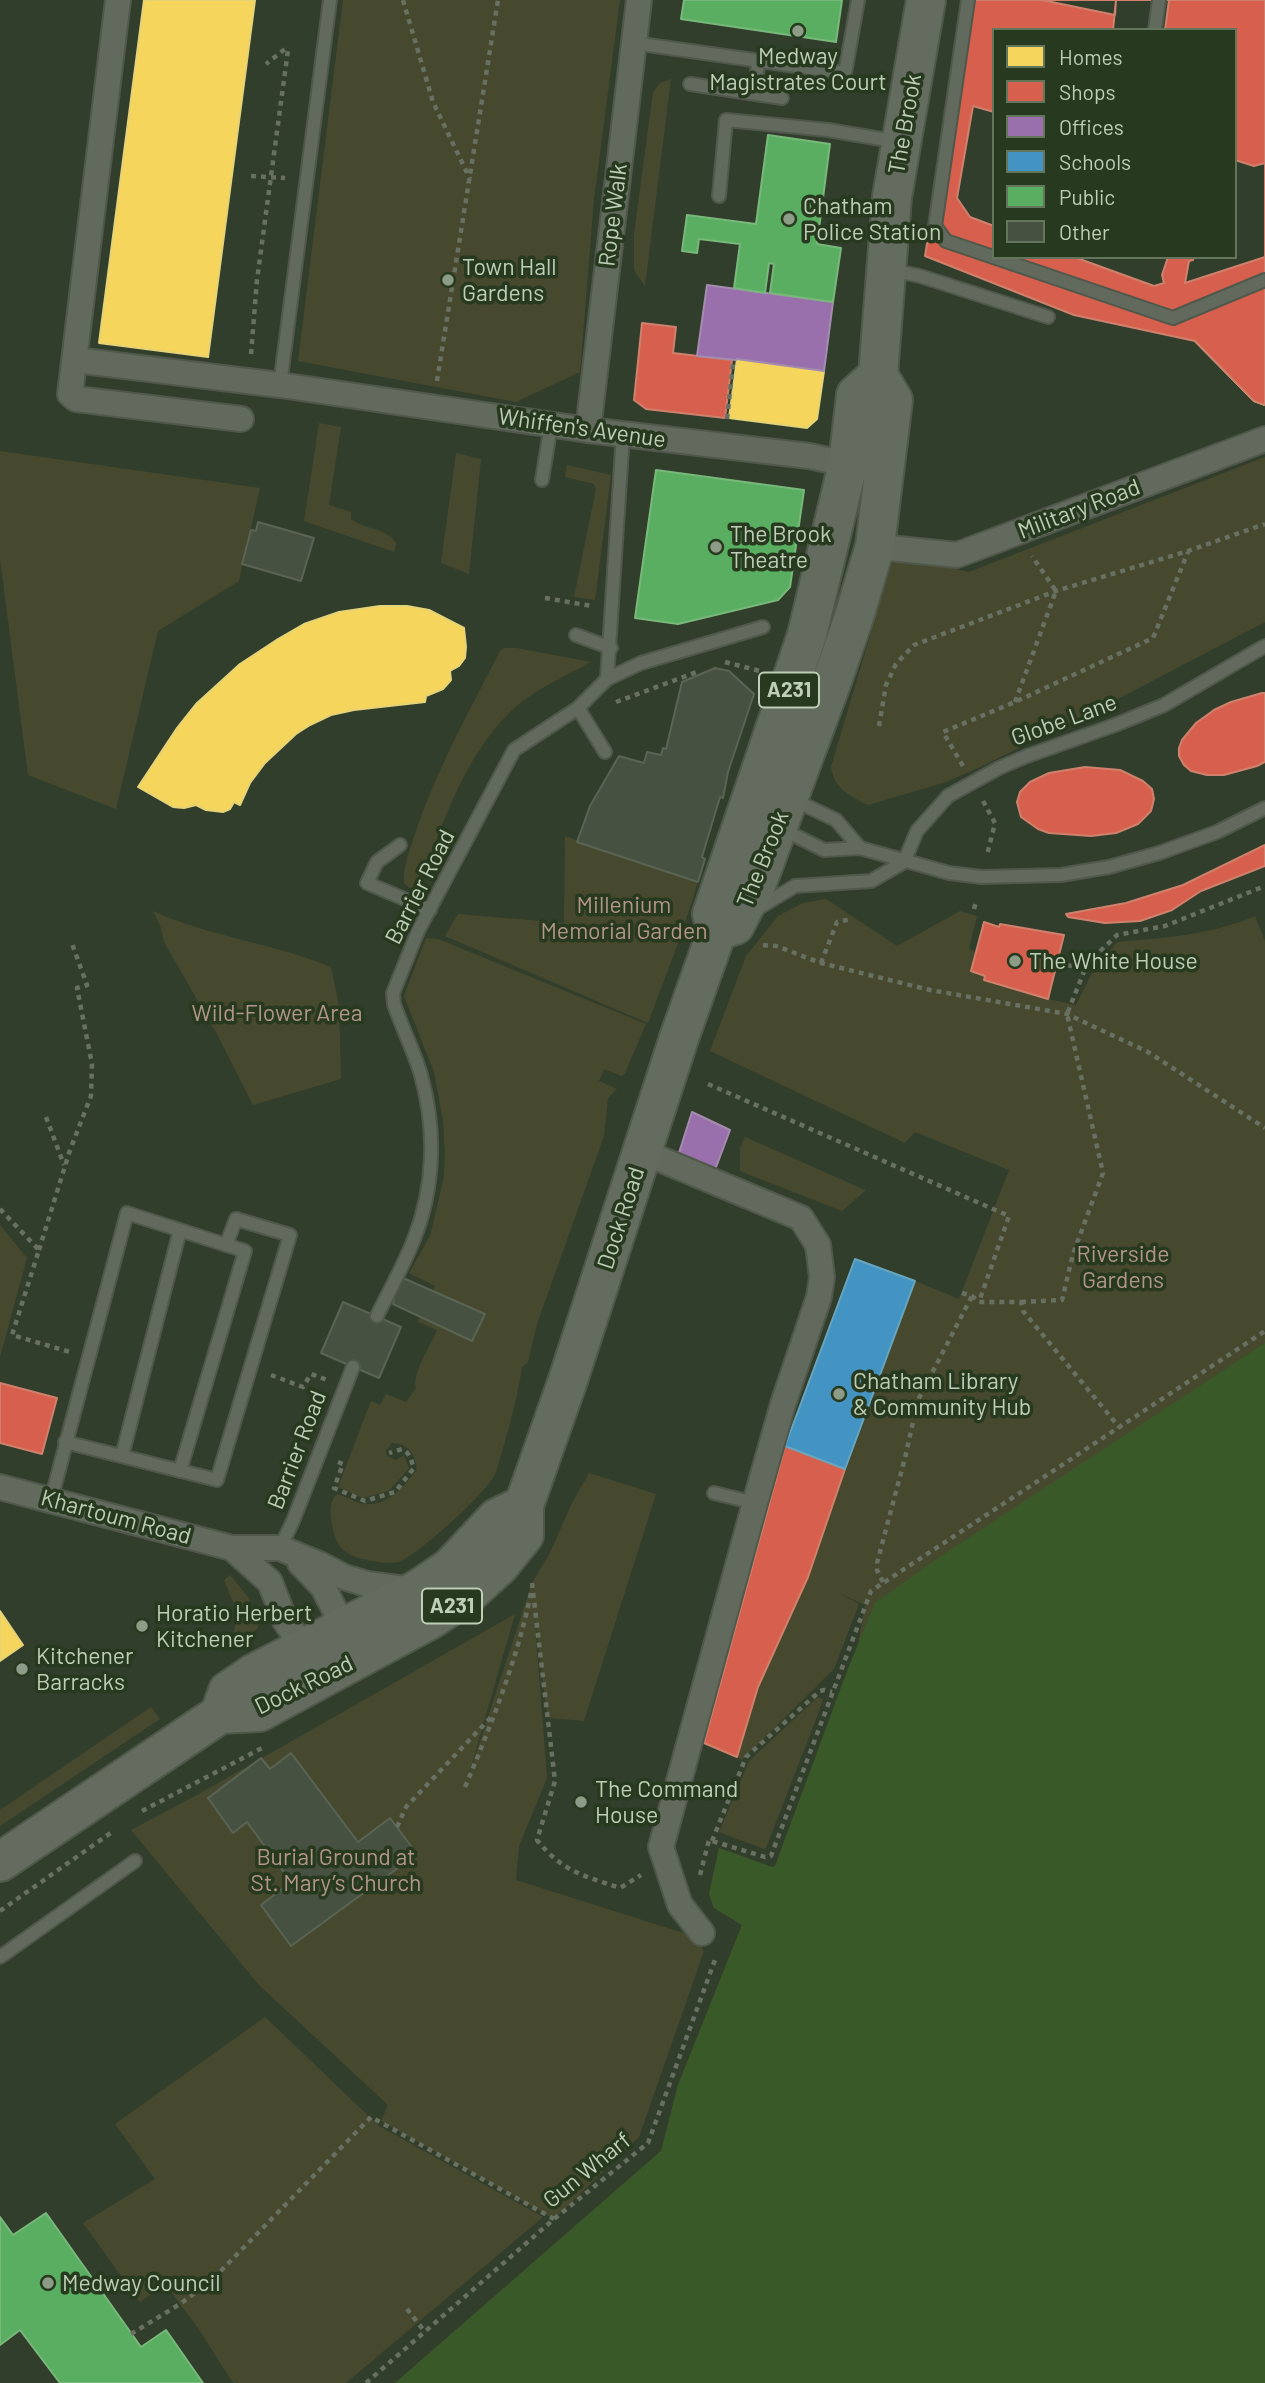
<!DOCTYPE html>
<html>
<head>
<meta charset="utf-8">
<style>
  body { margin:0 }
  #map { position:relative; width:1265px; height:2383px; overflow:hidden; background:#323e2c; font-family:Barlow,sans-serif }
  canvas { display:block }
  .legend { position:absolute; left:992px; top:28px; width:245px; height:231px; box-sizing:border-box; background:#27391e; border:2px solid #63755b; margin:0; padding:9px 12px; list-style:none; font-size:21px; color:#beceb7 }
  .legend li { display:flex; align-items:center; gap:14px; height:35px }
  .legend b { width:35px; border:2px solid #63755b }
</style>
</head>
<body>
<div id="map">
<canvas width="1265" height="2383"></canvas>
<ul class="legend">
<li><b style="height:19px;background:#f6d55c"></b>Homes</li>
<li><b style="height:19px;background:#d6604d"></b>Shops</li>
<li><b style="height:19px;background:#9970ab"></b>Offices</li>
<li><b style="height:19px;background:#4393c3"></b>Schools</li>
<li><b style="height:19px;background:#5aae61"></b>Public</li>
<li><b style="height:19px;background:#465141"></b>Other</li>
</ul>
</div>
<script>
const c = document.querySelector('canvas').getContext('2d');
c.lineJoin = 'round';
function paint(path, color) {
  c.fillStyle = color;
  c.fill(path, 'evenodd');
}
function trace(path, color, width, dash) {
  c.strokeStyle = color;
  c.lineWidth = width;
  c.lineCap = dash ? 'butt' : 'round';
  c.setLineDash(dash || []);
  c.stroke(path);
}
function write(font, color, halo, rows, align = 'center') {
  c.font = font + ' Barlow,sans-serif';
  c.lineWidth = 7;
  c.setLineDash([]);
  c.textBaseline = 'middle';
  c.strokeStyle = halo;
  c.fillStyle = color;
  for (const [text, x, y, turn = 0] of rows) {
    c.save();
    c.translate(x, y);
    c.rotate((+turn || 0) * Math.PI / 180);
    c.textAlign = isNaN(turn) ? turn : align;
    if (halo) c.strokeText(text, 0, 0);
    c.fillText(text, 0, 0);
    c.restore();
  }
}
paint(new Path2D(`
  M 343,0 L 620,0 L 594,199 L 580,372 L 516,402 L 298,361 Z
  M 671,79 L 645,286 L 634,270 L 634,234 L 653,92 L 660,83 Z
  M 319,423 L 341,427 L 329,505 L 351,512 L 351,519 C 365,530 387,528 396,543 L 394,552 L 304,521 Z
  M 0,451 L 260,488 L 239,581 L 158,631 L 116,809 L 28,775 L 0,559 Z
  M 456,453 L 481,459 L 469,574 L 441,563 Z
  M 1265,457 L 1265,622 L 1114,701 L 980,767 L 946,782 L 868,805 C 849,795 835,790 831,767 L 894,555 L 969,572 Z
  M 567,465 L 611,475 L 595,600 L 574,597 L 596,489 L 594,484 L 565,477 Z
  M 504,648 L 516,648 L 591,662 C 562,678 528,692 505,717 C 460,765 439,833 417,894 L 404,883 C 403,867 409,852 414,837 C 435,772 469,712 500,651 Z
  M 565,836 L 698,881 C 684,930 666,975 648,1023 L 445,936 L 458,914 L 564,923 Z
  M 826,899 L 897,946 L 960,911 L 977,916 L 969,949 L 975,952 L 971,971 L 1048,999 L 1076,1005 L 1092,973 L 1117,942 C 1164,938 1211,935 1255,916 L 1265,941 L 1265,1769 L 795,1919 L 688,2148 L 395,2383 L 661,2151 L 678,2085 L 742,1925 L 714,1908 L 709,1894 L 719,1848 L 772,1867 L 775,1866 L 858,1644 L 865,1605 L 837,1592 L 859,1604 L 834,1669 L 742,1760 L 737,1757 L 758,1687 L 808,1577 L 845,1469 L 915,1281 L 959,1299 L 1009,1170 L 915,1132 L 905,1143 L 710,1051 L 746,956 L 778,916 L 803,903 Z
  M 153,911 C 210,937 273,943 331,967 L 339,1006 L 341,1079 L 253,1105 L 217,1034 L 164,942 L 160,925 Z
  M 426,938 L 438,939 L 646,1024 L 625,1073 L 622,1076 L 604,1069 L 599,1081 L 617,1089 L 608,1098 L 604,1136 L 537,1324 L 528,1362 L 522,1367 C 517,1402 506,1438 496,1472 C 492,1488 415,1558 398,1562 C 390,1564 380,1562 371,1561 C 344,1555 335,1548 331,1519 C 330,1509 330,1501 337,1494 C 345,1496 354,1502 363,1504 C 388,1507 403,1487 417,1470 C 416,1455 408,1443 392,1443 L 386,1451 L 387,1456 L 396,1460 L 404,1455 L 409,1468 L 389,1491 L 363,1498 L 338,1487 L 371,1401 L 380,1405 L 386,1394 L 406,1402 L 416,1388 C 412,1373 431,1345 437,1330 L 418,1322 L 419,1317 L 472,1341 L 484,1315 L 433,1292 L 435,1286 L 409,1273 L 430,1236 L 444,1177 L 445,1153 L 443,1120 L 434,1072 L 404,996 Z
  M 745,1137 L 863,1189 L 866,1190 L 842,1211 L 740,1171 L 740,1148 Z
  M 0,1225 L 27,1258 L 0,1357 Z
  M 589,1473 L 656,1494 L 584,1721 L 550,1718 L 547,1715 L 534,1610 L 547,1778 L 519,1846 L 516,1880 L 696,1937 L 704,1951 L 639,2137 L 554,2219 L 381,2121 L 388,2105 L 259,1985 L 131,1830 L 197,1795 L 515,1614 L 467,1781 L 532,1583 L 550,1553 L 571,1505 Z
  M 230,1575 L 248,1597 L 259,1624 L 256,1630 L 232,1645 L 237,1612 L 224,1580 Z
  M 818,1697 L 823,1699 L 818,1714 L 766,1848 L 764,1849 L 719,1832 L 749,1761 Z
  M 151,1707 L 160,1719 L 0,1826 L 0,1810 Z
  M 265,2017 L 379,2126 L 543,2217 L 346,2383 L 233,2383 L 198,2328 L 165,2284 L 140,2302 L 83,2223 L 155,2179 L 115,2124 Z`), '#47492e');
paint(new Path2D(`
  M 1265,1343 L 1265,2383 L 395,2383 L 661,2151 L 678,2085 L 742,1925 L 714,1908 L 709,1894 L 719,1848 L 772,1867 L 775,1866 L 847,1671 L 875,1603 L 938,1558 Z`), '#3a5929');
const homes = new Path2D(`
  M 144,0 L 255,0 L 208,357 L 99,343 Z
  M 1249,320 L 1255,335 L 1265,331 L 1265,405 L 1254,401 L 1195,341 Z
  M 737,359 L 824,371 L 817,419 L 807,428 L 729,418 Z
  M 380,606 L 407,606 L 429,610 L 464,628 L 466,647 L 465,658 L 459,666 L 450,671 L 451,680 L 443,689 L 426,696 L 425,702 L 354,710 L 331,715 L 310,725 L 296,734 L 265,763 L 250,783 L 240,805 L 234,802 L 230,809 L 223,812 L 206,810 L 196,805 L 184,808 L 173,807 L 138,787 L 177,728 L 196,704 L 240,664 L 278,639 L 304,624 L 339,612 Z
  M 0,1611 L 23,1645 L 0,1661 Z`);
paint(homes, '#f6d55c');
trace(homes, '#e5d377', 2);
const shops = new Path2D(`
  M 967,0 L 1265,0 L 1265,405 L 1254,401 L 1195,341 L 1074,315 L 925,256 ZM 994,30 L 1235,30 L 1235,257 L 994,257 Z
  M 1042,0 L 1116,0 L 1115,15 Z
  M 1116,0 L 1169,0 L 1165,30 L 1113,30 Z
  M 973,106 L 994,112 L 994,226 L 970,217 L 957,198 Z
  M 1235,160 L 1254,166 L 1265,163 L 1265,257 L 1185,283 L 1189,261 L 1193,260 L 1194,257 L 1235,257 Z
  M 1074,257 L 1168,257 L 1162,275 L 1164,283 L 1154,286 Z
  M 642,323 L 676,327 L 673,353 L 732,360 L 725,418 L 646,409 L 634,400 Z
  M 1262,693 L 1265,693 L 1265,762 L 1257,766 L 1224,775 L 1207,775 L 1191,771 L 1184,765 L 1179,756 L 1179,748 L 1182,740 L 1196,723 L 1214,710 L 1231,702 Z
  M 1085,767 L 1120,770 L 1143,781 L 1152,789 L 1154,799 L 1151,811 L 1138,824 L 1116,833 L 1091,836 L 1049,833 L 1038,829 L 1021,817 L 1017,802 L 1020,792 L 1030,782 L 1049,773 Z
  M 1265,845 L 1265,866 L 1201,891 L 1172,910 L 1140,921 L 1105,923 L 1068,917 L 1066,914 L 1126,903 L 1183,885 Z
  M 984,922 L 999,927 L 1000,924 L 1064,935 L 1048,999 L 984,980 L 985,976 L 971,971 Z
  M 0,1383 L 57,1398 L 42,1454 L 0,1443 Z
  M 785,1446 L 845,1469 L 808,1577 L 758,1687 L 737,1757 L 704,1743 Z`);
paint(shops, '#d6604d');
trace(shops, '#cf816d', 2);
const offices = new Path2D(`
  M 707,285 L 833,302 L 824,371 L 737,359 L 736,360 L 697,356 Z
  M 692,1112 L 730,1130 L 715,1170 L 678,1156 Z`);
paint(offices, '#9970ab');
trace(offices, '#a48caf', 2);
const schools = new Path2D(`
  M 855,1259 L 915,1281 L 845,1469 L 785,1446 Z`);
paint(schools, '#4393c3');
trace(schools, '#68a5bf', 2);
const public = new Path2D(`
  M 684,0 L 842,0 L 836,42 L 681,19 Z
  M 768,135 L 830,144 L 817,244 L 841,248 L 833,302 L 770,293 L 774,264 L 769,263 L 765,293 L 734,288 L 740,244 L 699,239 L 697,253 L 682,251 L 687,215 L 756,224 Z
  M 656,470 L 804,490 L 790,587 L 778,600 L 678,624 L 635,618 Z
  M 46,2213 L 141,2347 L 166,2330 L 203,2383 L 60,2383 L 20,2330 L 0,2345 L 0,2217 L 13,2235 Z`);
paint(public, '#5aae61');
trace(public, '#78b87b', 2);
const building = new Path2D(`
  M 258,522 L 314,538 L 301,581 L 242,564 L 251,530 L 256,531 Z
  M 715,668 L 729,671 L 754,694 L 728,772 L 723,798 L 720,797 L 702,857 L 705,859 L 698,882 L 577,842 L 590,806 L 619,756 L 644,763 L 647,752 L 661,755 L 663,748 L 666,749 L 682,682 Z
  M 403,1278 L 485,1314 L 472,1341 L 393,1304 L 395,1290 Z
  M 343,1302 L 401,1327 L 379,1378 L 321,1353 Z
  M 291,1753 L 358,1842 L 390,1818 L 417,1854 L 291,1946 L 261,1905 L 291,1882 L 247,1822 L 233,1833 L 208,1798 L 261,1758 L 270,1769 Z`);
paint(building, '#465141');
trace(building, '#5a6454', 2);
const lane = new Path2D(`
  M 968,0 L 935,226 L 946,241 L 1173,318 L 1265,280
  M 1155,30 L 1159,0
  M 634,43 L 845,73 L 858,0
  M 690,84 L 782,98
  M 755,94 L 758,61
  M 719,196 L 726,120 L 828,130 L 899,142
  M 891,270 L 920,276 L 1048,317
  M 280,385 L 330,0
  M 542,480 L 551,425
  M 576,635 L 611,648
  M 607,679 L 623,434
  M 578,708 L 605,752
  M 794,800 L 836,820 L 860,848
  M 782,829 L 824,850 L 860,848 L 949,873 L 982,877 L 1061,875 L 1109,867 L 1159,853 L 1217,832 L 1265,808
  M 400,845 L 377,862 L 367,883 L 430,910
  M 757,909 L 795,886 L 871,881 L 904,862 L 917,831 L 948,796 L 999,768 L 1027,756 L 1115,725 L 1164,705 L 1265,646
  M 377,1316 C 389,1291 404,1265 414,1239 C 435,1186 436,1129 421,1075 C 414,1051 402,1028 394,1004 L 393,993 L 418,931 L 514,750 L 578,708 L 607,679 L 641,663 L 763,627
  M 65,1442 L 217,1480 L 290,1235 L 236,1219 L 226,1245
  M 122,1456 L 180,1230
  M 714,1493 L 755,1503
  M 51,1500 L 127,1213 L 245,1251 L 180,1471
  M 280,1548 L 293,1521 L 353,1367
  M 0,1957 L 135,1861`);
const street = new Path2D(`
  M 118,0 L 70,394 L 76,399 L 241,419
  M 75,360 L 280,385 L 588,430 L 809,456 L 861,467
  M 588,430 L 639,0
  M 889,548 L 957,555 L 1265,439
  M 643,1152 L 801,1218 L 818,1245 L 822,1277 L 819,1297 L 783,1404 L 755,1503 L 661,1847 L 680,1905 L 702,1933
  M 0,1487 L 232,1548 L 280,1548 L 319,1564 L 344,1577 L 367,1584 L 413,1590
  M 232,1548 L 270,1582 L 285,1621 L 304,1648 L 314,1655
  M 300,1563 L 323,1587 L 343,1626 L 340,1642`);
const primary = new Path2D(`
  M 717,931 L 735,925 L 758,880 L 832,681 L 854,617 L 875,546 L 893,400 L 878,375 L 892,197 L 926,0
  M 717,931 L 712,914 L 807,635 L 848,464 L 856,395 L 878,375
  M 220,1714 L 228,1691 L 253,1674 L 417,1590 L 450,1568 L 497,1518 L 524,1505
  M 0,1862 L 220,1714 L 259,1712 L 431,1619 L 466,1596 L 499,1566 L 524,1535 L 524,1505 L 568,1380 L 679,1038 L 717,931`);
trace(lane, '#4f584b', 16);
trace(street, '#4f584b', 28);
trace(primary, '#4f594a', 42);
trace(new Path2D(`
  M 403,0 L 433,102 L 470,179
  M 251,176 L 285,178
  M 251,354 L 257,280 L 288,50 L 285,49 L 266,64
  M 437,381 L 498,0
  M 727,419 L 733,364
  M 545,598 L 592,606
  M 725,662 L 760,671
  M 616,702 L 697,672
  M 1015,702 L 1056,591 L 1032,556
  M 879,726 L 886,685 L 896,664 L 914,645 L 1056,591 L 1188,551 L 1265,524
  M 963,766 L 943,732 L 1015,702 L 1153,638 L 1188,552
  M 983,801 L 995,823 L 987,855
  M 974,909 L 976,901
  M 763,945 L 776,946 L 821,963 L 930,990 L 1067,1014 L 1148,1052 L 1265,1128
  M 821,963 L 837,922 L 852,919
  M 1057,964 L 1072,966 L 1087,964
  M 708,1084 L 1009,1216 L 979,1302
  M 46,1117 L 64,1165
  M 0,1209 L 39,1250 L 12,1335 L 70,1352
  M 39,1250 L 70,1150 L 91,1096 L 92,1064 L 77,988 L 87,985 L 71,941
  M 962,1293 L 972,1296 L 979,1302 L 1021,1302 L 1023,1311 L 1119,1427
  M 1021,1302 L 1062,1300 L 1073,1254 L 1103,1173 L 1067,1014 L 1087,964 L 1117,935 L 1165,926 L 1265,886
  M 271,1375 L 303,1387 L 311,1374 L 327,1380
  M 338,1462 L 343,1464 L 334,1488 L 365,1501 L 395,1492 L 414,1468 C 411,1460 410,1453 402,1449 L 389,1453
  M 883,1582 L 877,1570 L 877,1563 L 905,1458 L 918,1400 L 972,1296
  M 532,1583 L 555,1781 L 537,1840 C 563,1872 582,1875 620,1888 L 641,1875
  M 465,1787 C 492,1723 517,1660 531,1593
  M 142,1811 L 264,1747
  M 397,1827 L 406,1807 L 494,1714
  M 712,1841 L 746,1757 L 820,1691 L 824,1690 L 832,1692
  M 700,1875 L 709,1840 L 765,1857 L 771,1856 L 871,1591 L 1265,1331
  M 0,1911 L 112,1832
  M 407,2309 L 425,2332
  M 131,2334 L 180,2304 L 211,2281 L 371,2117 L 554,2219
  M 366,2383 L 554,2219 L 648,2143 L 716,1957`), '#687062', 4.5, [5, 5]);
trace(lane, '#616a5d', 12);
trace(street, '#616a5d', 24);
trace(primary, '#636c5f', 38);
for (const [x, y, r, color] of [
  [798,31,7,"#8d9c86"],
  [789,219,7,"#8d9c86"],
  [448,280,7,"#8d9c86"],
  [716,547,7,"#8d9c86"],
  [1015,961,7,"#8d9c86"],
  [839,1394,7,"#8d9c86"],
  [142,1626,7,"#8d9c86"],
  [22,1669,7,"#8d9c86"],
  [581,1802,7,"#8d9c86"],
  [48,2283,7,"#8d9c86"]
]) {
  const dot = new Path2D();
  dot.arc(x, y, r, 0, 2 * Math.PI);
  c.fillStyle = color;
  c.fill(dot);
  trace(dot, '#27391e', 2.5);
}
for (const [x, y, w] of [
  [789,690,60],
  [452,1606,60]
]) {
  const box = new Path2D();
  box.roundRect(x - w / 2, y - 17.5, w, 35, 5);
  c.fillStyle = '#27391e';
  c.fill(box);
  trace(box, '#beceb7', 2);
}
write('bold 21px', '#beceb7', null, [
  ["A231",789,690],
  ["A231",452,1606]
]);
write('23px', '#beceb7', '#27391e', [
  ["Medway",798,56,"center"],
  ["Magistrates Court",798,82,"center"],
  ["Chatham",803,206],
  ["Police Station",803,232],
  ["Town Hall",462,267],
  ["Gardens",462,293],
  ["The Brook",730,534],
  ["Theatre",730,560],
  ["The White House",1029,961],
  ["Chatham Library",853,1381],
  ["& Community Hub",853,1407],
  ["Horatio Herbert",156,1613],
  ["Kitchener",156,1639],
  ["Kitchener",36,1656],
  ["Barracks",36,1682],
  ["The Command",595,1789],
  ["House",595,1815],
  ["Medway Council",62,2283]
], 'left');
write('23px', '#beceb7', '#27391e', [
  ["The Brook",905,124,-80],
  ["Rope Walk",613,215,-83],
  ["Whiffen's Avenue",582,428,8],
  ["Military Road",1079,509,-21],
  ["Globe Lane",1064,720,-20],
  ["The Brook",763,859,-68],
  ["Barrier Road",420,887,-63],
  ["Dock Road",621,1218,-72],
  ["Barrier Road",297,1450,-69],
  ["Khartoum Road",116,1517,15],
  ["Dock Road",304,1685,-26],
  ["Gun Wharf",587,2170,-39]
]);
write('23px', '#b39689', '#27391e', [
  ["Millenium",624,905],
  ["Memorial Garden",624,931],
  ["Wild-Flower Area",277,1013],
  ["Riverside",1123,1254],
  ["Gardens",1123,1280],
  ["Burial Ground at",336,1857],
  ["St. Mary’s Church",336,1883]
]);
</script>
</body>
</html>
